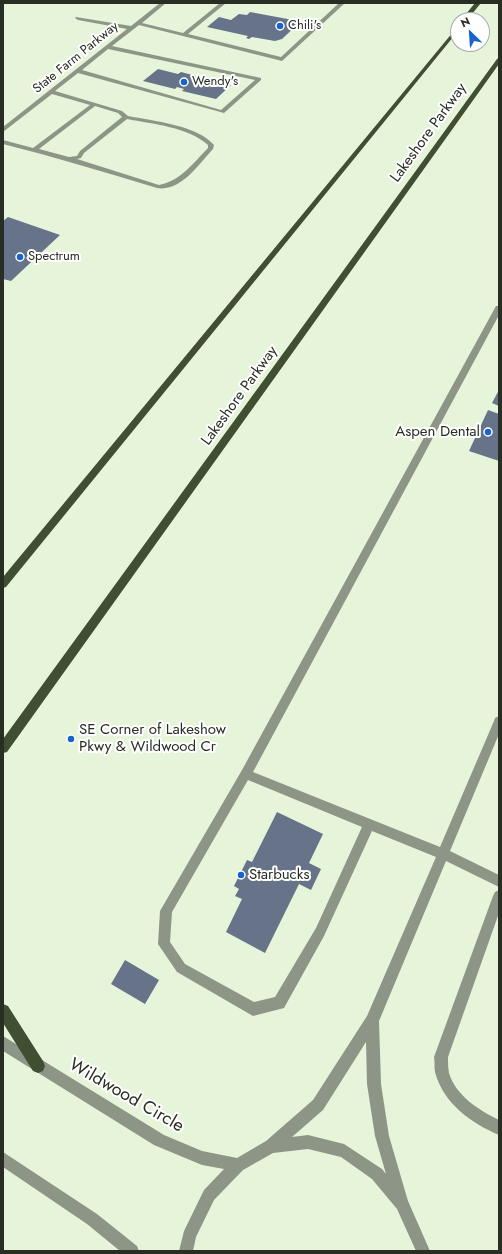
<!DOCTYPE html>
<html>
<head>
<meta charset="utf-8">
<style>
  body { margin:0 }
  #map { position:relative; width:502px; height:1254px; overflow:hidden; background:#e6f4da; font-family:Jost,sans-serif }
  canvas { display:block }
  .frame { position:absolute; inset:0; border:4px solid #292e24; pointer-events:none }
  .north { position:absolute; left:450px; top:12px; width:40px; height:40px; box-sizing:border-box; background:#fff; border:1px solid #a9aba7; border-radius:50%; rotate:335deg; font-size:11px; font-weight:700; line-height:16px; text-align:center; color:#292e24 }
  .north::after { content:''; display:block; margin:auto; width:14px; height:18px; background:#1863cd; clip-path:polygon(50% 0,100% 100%,50% 72%,0 100%) }
</style>
</head>
<body>
<div id="map">
<canvas width="502" height="1254"></canvas>
<div class="frame"></div>
<div class="north">N</div>
</div>
<script>
const c = document.querySelector('canvas').getContext('2d');
c.lineJoin = 'round';
function paint(path, color) {
  c.fillStyle = color;
  c.fill(path, 'evenodd');
}
function trace(path, color, width, dash) {
  c.strokeStyle = color;
  c.lineWidth = width;
  c.lineCap = dash ? 'butt' : 'round';
  c.setLineDash(dash || []);
  c.stroke(path);
}
function write(font, color, halo, rows, align = 'center') {
  c.font = font + ' Jost,sans-serif';
  c.lineWidth = 4;
  c.setLineDash([]);
  c.textBaseline = 'middle';
  c.strokeStyle = halo;
  c.fillStyle = color;
  for (const [text, x, y, turn = 0] of rows) {
    c.save();
    c.translate(x, y);
    c.rotate((+turn || 0) * Math.PI / 180);
    c.textAlign = isNaN(turn) ? turn : align;
    if (halo) c.strokeText(text, 0, 0);
    c.fillText(text, 0, 0);
    c.restore();
  }
}
paint(new Path2D(`
  M 250,12 L 293,20 L 298,24 L 282,39 L 275,41 L 252,37 L 249,39 L 246,38 L 248,36 L 207,27 L 219,17 L 231,20 L 239,14 L 247,15 Z
  M 158,69 L 178,74 L 181,72 L 231,85 L 216,99 L 182,91 L 184,89 L 177,87 L 175,89 L 143,81 Z
  M 8,217 L 60,235 L 11,281 L 3,279 L 3,221 Z
  M 499,390 L 499,406 L 492,403 Z
  M 488,410 L 499,414 L 499,461 L 469,451 Z
  M 277,812 L 323,834 L 309,863 L 321,869 L 311,890 L 299,884 L 265,953 L 226,932 L 242,899 L 235,896 L 239,889 L 234,886 L 247,860 L 252,862 Z
  M 125,960 L 159,980 L 145,1004 L 111,984 Z`), '#667389');
paint(new Path2D(`
  M 160,3 L 166,3 L 142,23 L 183,33 L 220,3 L 226,3 L 188,34 L 281,57 L 339,3 L 345,3 L 282,61 L 139,25 L 112,46 L 261,78 L 261,80 L 224,113 L 78,73 L 55,91 L 122,111 L 128,116 C 153,121 197,125 214,145 L 213,149 C 199,164 181,192 157,188 C 105,172 54,157 3,144 L 3,140 L 33,148 L 90,105 L 52,94 L 3,132 L 3,127 L 127,29 L 78,20 L 75,18 L 76,17 L 131,26 ZM 108,49 L 255,80 L 221,110 L 82,70 ZM 95,106 L 118,113 L 122,117 L 80,151 L 77,156 L 69,157 L 39,149 ZM 127,119 C 153,124 188,127 208,145 L 208,148 C 194,162 181,181 159,185 L 77,159 L 81,158 L 84,153 Z
  M 496,306 L 499,306 L 499,315 L 253,772 L 440,847 L 494,721 L 495,718 L 499,716 L 499,734 L 450,851 L 499,875 L 499,887 L 446,861 L 379,1021 L 381,1084 L 389,1136 L 408,1201 L 430,1251 L 416,1251 L 397,1209 L 372,1179 L 341,1157 L 308,1149 L 273,1153 L 243,1170 L 214,1200 L 196,1237 L 193,1251 L 179,1251 L 184,1231 L 204,1190 L 224,1169 L 202,1165 L 154,1145 L 3,1051 L 3,1036 L 164,1135 L 202,1151 L 237,1158 L 266,1141 L 313,1100 L 367,1016 L 436,857 L 372,831 L 324,936 L 284,1008 L 253,1016 L 177,972 L 158,944 L 160,911 L 242,770 ZM 248,780 L 362,827 L 316,928 L 275,997 L 254,1002 L 185,964 L 170,942 L 172,912 ZM 366,1042 L 367,1084 L 375,1136 L 386,1174 L 382,1169 L 344,1144 L 308,1135 L 292,1137 L 323,1110 Z
  M 499,890 L 499,913 L 448,1057 C 448,1062 448,1068 449,1073 C 456,1096 479,1110 499,1120 L 499,1135 C 471,1123 443,1103 435,1072 C 434,1067 435,1062 434,1057 L 493,896 L 495,892 Z
  M 3,1152 L 97,1214 L 137,1246 L 139,1251 L 120,1251 L 87,1224 L 3,1167 Z`), '#8d9686');
paint(new Path2D(`
  M 475,3 L 481,3 L 467,20 L 461,20 Z
  M 458,26 L 458,31 L 6,587 L 3,588 L 3,577 Z
  M 499,58 L 499,64 L 7,752 L 3,753 L 3,739 L 497,59 Z
  M 3,1004 L 8,1006 L 43,1061 L 45,1066 L 43,1071 L 38,1073 L 33,1071 L 3,1023 Z`), '#404e32');
for (const [x, y, r, color] of [
  [280,26,4,"#1863cd"],
  [184,82,4,"#1863cd"],
  [20,257,4,"#1863cd"],
  [488,432,4,"#1863cd"],
  [71,739,4,"#1863cd"],
  [241,875,4,"#1863cd"]
]) {
  const dot = new Path2D();
  dot.arc(x, y, r, 0, 2 * Math.PI);
  c.fillStyle = color;
  c.fill(dot);
  trace(dot, '#fff', 1.5);
}
write('13px', '#292e24', '#fff', [
  ["Chili's",288,26],
  ["Wendy's",192,82],
  ["Spectrum",28,257]
], 'left');
write('13px', '#292e24', '#fff', [
  ["State Farm Parkway",76,58,-39]
]);
write('15px', '#292e24', '#fff', [
  ["Lakeshore Parkway",429,133,-54],
  ["Lakeshore Parkway",240,396,-54]
]);
write('15px', '#292e24', '#fff', [
  ["Aspen Dental",480,432,"right"],
  ["SE Corner of Lakeshow",79,730],
  ["Pkwy & Wildwood Cr",79,747],
  ["Starbucks",249,875]
], 'left');
write('18px', '#292e24', '#fff', [
  ["Wildwood Circle",126,1096,30]
]);
</script>
</body>
</html>
